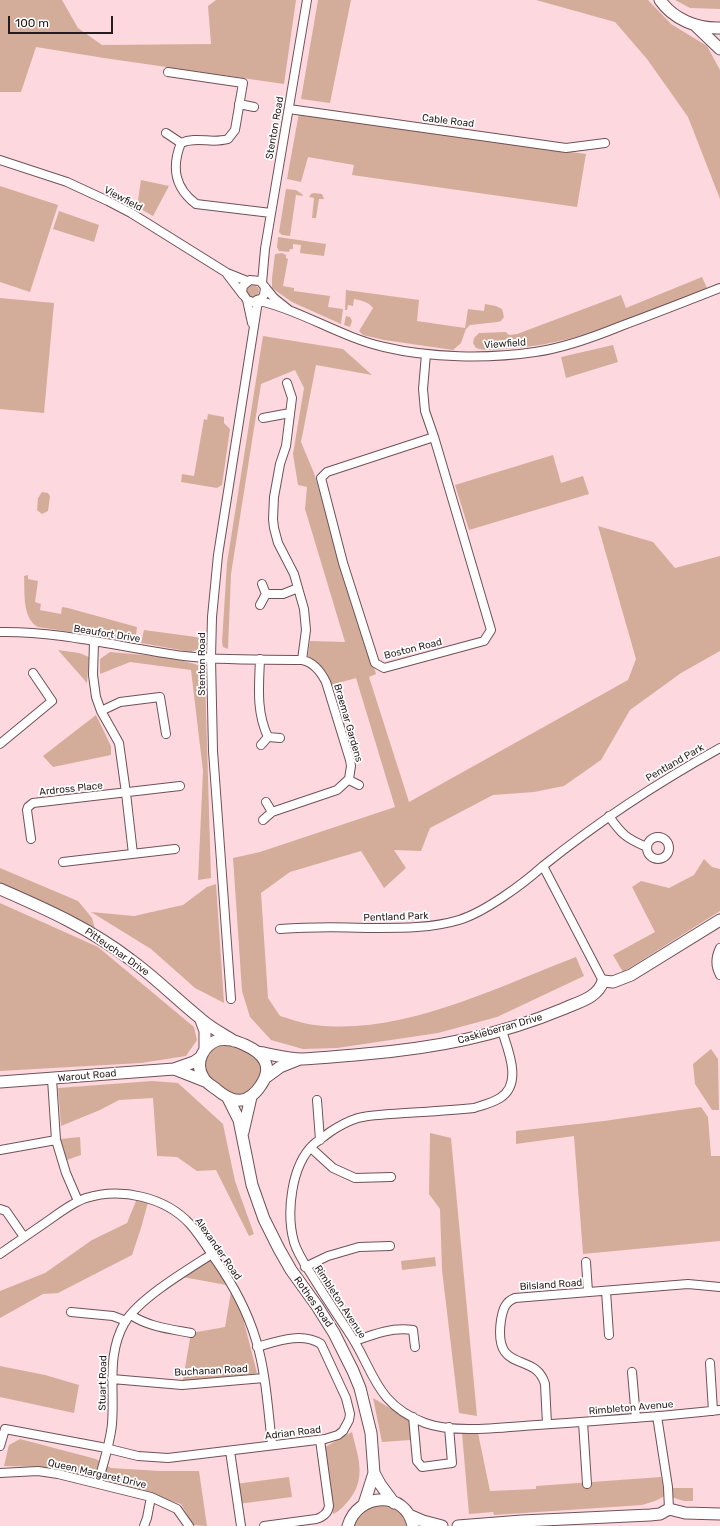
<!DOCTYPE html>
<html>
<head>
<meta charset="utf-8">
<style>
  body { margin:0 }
  #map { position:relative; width:720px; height:1526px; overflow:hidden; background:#fdd8df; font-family:Rubik,sans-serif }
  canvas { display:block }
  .scale { position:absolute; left:8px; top:16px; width:105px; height:18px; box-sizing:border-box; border:2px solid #281b1d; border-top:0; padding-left:5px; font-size:12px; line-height:14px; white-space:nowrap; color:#281b1d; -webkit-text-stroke:3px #fff; paint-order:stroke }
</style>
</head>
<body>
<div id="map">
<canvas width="720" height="1526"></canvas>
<div class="scale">100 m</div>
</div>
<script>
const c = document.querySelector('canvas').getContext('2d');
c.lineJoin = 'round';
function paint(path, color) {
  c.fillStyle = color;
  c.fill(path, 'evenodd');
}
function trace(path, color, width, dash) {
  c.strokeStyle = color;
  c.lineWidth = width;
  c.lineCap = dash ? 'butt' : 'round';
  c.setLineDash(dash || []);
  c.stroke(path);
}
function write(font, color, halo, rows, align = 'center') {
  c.font = font + ' Rubik,sans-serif';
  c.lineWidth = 3.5;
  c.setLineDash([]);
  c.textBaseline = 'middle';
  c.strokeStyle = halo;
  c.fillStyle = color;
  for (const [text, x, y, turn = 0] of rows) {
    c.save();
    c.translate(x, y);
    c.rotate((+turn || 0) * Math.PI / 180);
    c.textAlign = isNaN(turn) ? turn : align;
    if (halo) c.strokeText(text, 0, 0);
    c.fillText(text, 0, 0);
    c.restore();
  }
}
paint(new Path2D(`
  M 0,0 L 62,0 L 78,28 L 102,45 L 211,44 L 208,6 L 216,0 L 296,0 L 284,84 L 104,58 L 36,47 L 21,92 L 0,92 Z
  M 318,0 L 351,0 L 330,103 L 301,99 Z
  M 536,0 L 648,0 L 671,24 L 707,46 L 720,70 L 720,199 L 688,117 L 647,59 L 615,22 Z
  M 675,0 L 720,0 L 720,9 L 690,8 Z
  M 299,113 L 495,142 L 586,154 L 577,207 L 352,175 L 354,165 L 308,157 L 301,182 L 287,179 Z
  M 141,180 L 169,186 L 153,216 L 137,207 Z
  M 0,186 L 58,205 L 30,292 L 0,282 Z
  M 286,189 L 296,190 L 302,194 L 303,196 L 296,195 L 290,236 L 282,235 L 279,232 Z
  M 314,193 L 322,194 L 324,199 L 319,199 L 316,218 L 312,218 L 314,198 L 309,197 L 311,194 Z
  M 59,211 L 99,225 L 94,242 L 53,229 Z
  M 278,237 L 326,244 L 324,256 L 300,253 L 301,245 L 293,244 L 293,249 L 290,249 L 289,252 L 279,251 L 277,247 Z
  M 282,253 L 286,255 L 286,258 L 288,259 L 283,286 L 294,288 L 294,291 L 330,296 L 328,307 L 343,309 L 341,324 L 292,302 L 272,288 L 272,278 L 275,254 Z
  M 702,277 L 707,288 C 642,314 575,346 503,349 C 494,350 485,351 476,348 L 473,343 L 474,338 L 479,333 L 506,332 L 509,335 L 517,334 L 621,295 L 626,308 Z
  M247 291a6 6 0 1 1 12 0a6 6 0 1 1-12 0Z
  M 346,290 L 419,300 L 417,321 L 465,328 L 468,309 L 484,311 L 485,304 L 496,306 L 502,309 L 504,317 L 501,321 L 498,322 L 470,325 L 466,329 L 461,343 L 453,350 L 384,340 L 363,335 L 359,331 L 373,308 C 369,302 360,300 354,299 L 353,306 L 348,305 L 347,310 L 345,310 Z
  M 0,298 L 54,303 L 44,413 L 0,409 Z
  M 346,316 L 350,317 L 352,321 L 350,327 L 344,325 Z
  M 263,336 L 343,349 L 372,375 L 316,365 L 301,442 L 314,473 L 376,674 L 369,677 L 409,802 L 628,680 L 636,659 L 598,526 L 653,542 L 675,568 L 720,556 L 720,651 L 681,673 L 630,710 L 601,760 L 564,786 L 534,792 L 493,795 L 430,828 L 421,851 L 394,850 L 406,868 L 384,888 L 361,851 L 290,872 L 261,893 L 268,998 L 280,1016 C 291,1019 303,1024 315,1025 C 401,1036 497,987 576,957 L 584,976 L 497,1017 L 438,1033 L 337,1048 L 303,1049 L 271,1040 L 250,1017 L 242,991 L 233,858 L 260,852 L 395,807 L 356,678 L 331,685 C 327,666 319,668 308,656 L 310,641 L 345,642 L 305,509 L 307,487 L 298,485 L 293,454 L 304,388 L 295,370 L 261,384 L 231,574 L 228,649 L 223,647 L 222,642 L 227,563 Z
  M 613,345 L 618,362 L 566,378 L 561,357 Z
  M 208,414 L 224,417 L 224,423 L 230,429 L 222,485 L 217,488 L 181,482 L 182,474 L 194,476 L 204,419 L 207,420 Z
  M 553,455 L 561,483 L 583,476 L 589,494 L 469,530 L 455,485 Z
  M 42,492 L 48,493 L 50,496 L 48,511 L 42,514 L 37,510 L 38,498 Z
  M 28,575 L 28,579 L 38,581 L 35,602 L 41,604 L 40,610 L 61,614 L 62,607 L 68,608 L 137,627 L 135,642 L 38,627 C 22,618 25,593 24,576 Z
  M 144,630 L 196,637 L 201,639 L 205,642 L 202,648 L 191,652 L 141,643 Z
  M 58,650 L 79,653 L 89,657 L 87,683 Z
  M 110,652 C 141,655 173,656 201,666 L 205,677 L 211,878 L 198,880 L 203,771 L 191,670 L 130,662 L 100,674 L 100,659 Z
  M 96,715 L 111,746 L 111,755 L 53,767 L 43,756 Z
  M 704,859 L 712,867 L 720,869 L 720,911 L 623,972 L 613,955 L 655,932 L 632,887 L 641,881 L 669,888 L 694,875 Z
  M 0,868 L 78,901 L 92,918 L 95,929 L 65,912 L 0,885 Z
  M 216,884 L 224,1003 L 195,988 L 151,949 L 91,912 L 134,916 L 183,905 L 207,887 Z
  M 0,903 L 98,947 L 194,1027 L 197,1040 L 186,1056 L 141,1063 L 0,1071 Z
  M 221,1044 C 238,1045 249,1051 261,1062 L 261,1078 L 246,1094 L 232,1095 C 221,1087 199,1076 205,1059 C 209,1051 213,1048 221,1044 Z
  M 711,1049 L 718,1059 L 719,1110 L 712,1110 L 695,1084 L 693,1064 Z
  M 152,1081 L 178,1083 L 223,1124 L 235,1181 L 254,1234 L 249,1236 L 216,1170 L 197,1171 L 177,1157 L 157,1156 L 153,1098 L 119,1100 L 100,1110 L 61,1126 L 58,1088 Z
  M 701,1107 L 708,1117 L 711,1156 L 720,1156 L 720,1241 L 583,1254 L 574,1136 L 516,1144 L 516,1131 L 604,1121 Z
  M 430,1133 L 451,1138 L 477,1416 L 459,1413 L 442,1270 L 440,1209 L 429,1194 Z
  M 80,1137 L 81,1155 L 64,1161 L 60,1139 Z
  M 138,1196 L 149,1199 L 141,1228 L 132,1255 L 58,1293 L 43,1294 L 0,1318 L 0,1291 L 45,1273 L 92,1240 L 127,1223 Z
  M 212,1254 L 233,1286 L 248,1321 L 244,1322 L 257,1373 L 237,1380 L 182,1385 L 191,1333 L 225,1327 L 232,1286 L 177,1276 Z
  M 435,1257 L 436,1266 L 402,1270 L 401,1261 Z
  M 0,1366 L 45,1375 L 79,1385 L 74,1413 L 0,1397 Z
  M 373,1398 L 412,1421 L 411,1440 L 382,1442 Z
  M 352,1432 C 358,1457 367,1478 349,1500 C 344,1506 340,1511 333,1514 L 325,1447 Z
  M 462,1433 L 478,1433 L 490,1491 L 536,1489 L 536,1486 L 661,1477 L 665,1496 L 655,1501 L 642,1505 L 494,1515 L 493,1512 L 469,1514 Z
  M 20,1439 L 96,1459 L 111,1468 L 160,1471 L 199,1471 L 207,1526 L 193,1525 L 181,1504 L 108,1482 L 45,1467 L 4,1466 L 9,1445 Z
  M 289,1477 L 292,1497 L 238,1504 L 235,1484 Z
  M 671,1488 L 693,1488 L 693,1501 L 684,1501 L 671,1497 Z
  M 376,1505 C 391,1505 403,1511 408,1526 L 353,1526 C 357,1516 366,1509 376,1505 Z`), '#d4ad9a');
const street = new Path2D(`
  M 168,72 L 243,83 L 235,130 L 228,139 C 211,144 197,136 181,143 C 171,168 175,188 196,204 L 271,213
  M 239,104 L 254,107
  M 289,109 L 566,148 L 605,143
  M 166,133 L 181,143
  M 0,160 L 67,182 L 108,201 L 131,213 L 227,273 L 247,281
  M 227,274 L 243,295
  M 262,283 L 265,249 L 307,0
  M 265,287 L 264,295 L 260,301 C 303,311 340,337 384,347 C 430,358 488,359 535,352 C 564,348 594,337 621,326 C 654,314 687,301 720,288
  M 247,300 L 252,323
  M 426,354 L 423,389 L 425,411 L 434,437 L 491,630 L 484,641 L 384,668 L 375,663 L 343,563 L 321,478 L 327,472 L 434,437
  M 287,383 L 292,398 L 286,446 L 280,464 L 274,497 L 273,519 L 274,528 L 278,543 L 294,574 L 304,609 L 306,630 L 302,660
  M 263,418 L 290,413
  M 262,584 L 266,594
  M 266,594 L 283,594 L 298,588
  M 260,605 L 266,594
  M 0,632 C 62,631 123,648 184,656 C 223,661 263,659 302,660 C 313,662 321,672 326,682 L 350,760 L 351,766 L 349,779 L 337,790 L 272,812 L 263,820
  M 94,642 L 93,675 L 96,697 L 101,711 L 119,743 L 126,793 L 133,854
  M 260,659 C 259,686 256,712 268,737 L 261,745
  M 101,711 L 120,702 L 160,697 L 166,734
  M 268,737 L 280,738
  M 0,744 L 52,701 L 33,673
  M 349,780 L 359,785
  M 266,802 L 272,812
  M 609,816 C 621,834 627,839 647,847
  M647 848a11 11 0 1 1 22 0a11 11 0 1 1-22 0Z
  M 31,839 L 27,810 L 28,807 L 33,803 L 180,786
  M 63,862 L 175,849
  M 280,929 C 309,927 337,927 366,928 C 397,928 429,929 459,920 C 485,912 523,884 543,866
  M 720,948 C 715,958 715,966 720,975
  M 603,981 L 543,866 C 599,821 657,783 720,748
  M 231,999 L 213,751 L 211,658 L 212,617 L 218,555 L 258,301 L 253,302 L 247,300 L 242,292 L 243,286 L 250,280 L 260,281 L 274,298 L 289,310
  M 502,1031 C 508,1050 523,1084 500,1098 C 492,1103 483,1105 474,1108 C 446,1111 418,1112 390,1114 C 380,1115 368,1115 358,1118 C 348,1121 339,1126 330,1132 C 325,1136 319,1140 314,1144 C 291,1165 286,1213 294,1242 C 298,1255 306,1266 313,1277 C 324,1295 336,1313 348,1331 C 374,1369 374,1404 425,1423 C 455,1434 504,1427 537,1425 C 598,1421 659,1417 720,1410
  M 52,1079 L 56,1140 L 66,1173 L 78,1201
  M 317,1100 L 320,1140
  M 311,1148 L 333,1168 L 355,1178 L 391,1177
  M 0,1150 L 56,1140
  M 0,1209 L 6,1211 L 24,1237
  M 0,1254 C 17,1242 35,1230 52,1218 C 63,1210 74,1202 86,1198 C 121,1187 165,1197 190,1224 C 199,1234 207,1247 215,1259 C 232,1283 247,1310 256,1340 C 266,1373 268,1410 272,1444
  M 586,1262 L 588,1292
  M 305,1267 L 328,1256 L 359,1247 L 390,1246
  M 606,1291 L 609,1335
  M 71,1312 L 113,1316 L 126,1321
  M 131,1315 C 149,1327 170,1329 191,1333
  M 355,1341 C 374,1334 392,1327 413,1330 L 415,1347
  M 710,1363 L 713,1411
  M 632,1372 L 636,1418
  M 112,1379 L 182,1385 L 264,1378
  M 657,1416 L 668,1487 L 669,1509
  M 413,1417 L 417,1461 L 422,1467 L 452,1463 L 449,1427
  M 583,1422 L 587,1484
  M 547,1424 L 545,1384 C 535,1350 493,1376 501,1320 C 503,1309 505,1302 515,1298 L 688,1284 L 720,1287
  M 0,1446 L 5,1429 L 101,1447 L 138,1456 L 168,1458 L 325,1439 L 338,1435 L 343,1431 L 349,1420 L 350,1414 L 346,1398 L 321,1344 C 302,1332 278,1341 257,1347
  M 230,1451 L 241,1526
  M 0,1473 L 38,1471 L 58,1474 L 151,1497 L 177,1509 L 189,1526
  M 98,1483 C 103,1464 110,1444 112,1424 C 115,1388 106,1355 125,1322 C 140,1298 187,1270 212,1254
  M 144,1526 L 147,1518 L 151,1497
  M 264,1526 L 316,1519 C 323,1517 328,1513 329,1506 L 320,1440`);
const secondary = new Path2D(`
  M 660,0 C 673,19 697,29 720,28
  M 696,26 L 720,49
  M 258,301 L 260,301
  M 0,889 C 46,909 91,929 131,960 C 156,978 177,1000 201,1019 C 211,1028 223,1034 234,1041
  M 201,1020 L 205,1031 L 205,1049
  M 218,1040 C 228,1038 236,1041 245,1045 C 263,1053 274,1066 261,1085 C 248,1105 233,1104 216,1089 C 212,1086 205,1082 203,1077 C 194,1062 204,1045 218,1040 Z
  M 257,1052 C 271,1054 287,1059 302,1059 C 323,1058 344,1056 365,1054 C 435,1048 498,1036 563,1009 C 578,1002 598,998 603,981 L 613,982 L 631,975 L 720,920
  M 174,1069 L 207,1082
  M 265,1078 L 280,1067 L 300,1059
  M 0,1082 L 174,1069 L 194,1062 L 201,1057
  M 228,1098 L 239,1120 L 252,1185 L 264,1219 L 279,1249 L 291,1270 L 317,1306 L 334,1333 L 353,1371 L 360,1388 L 371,1433 L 374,1473 L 364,1504
  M 243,1132 L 251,1097
  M 374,1473 L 380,1484 L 394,1503
  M 409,1515 L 423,1521 L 442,1526
  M 348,1526 C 358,1492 406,1490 413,1526
  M 458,1526 L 522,1521 L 650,1515 L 660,1514 L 669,1509 L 685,1513 L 720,1514`);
trace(street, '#705157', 10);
trace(secondary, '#705157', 13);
trace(street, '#fff', 8);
trace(secondary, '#fff', 11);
write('10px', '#281b1d', '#fff', [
  ["Cable Road",448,121,7],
  ["Stenton Road",275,128,-80],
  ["Viewfield",123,199,28],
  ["Viewfield",505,344,-4],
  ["Beaufort Drive",107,634,9],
  ["Boston Road",413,649,-14],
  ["Stenton Road",202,664,-90],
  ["Braemar Gardens",348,723,74],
  ["Pentland Park",675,763,-30],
  ["Ardross Place",71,789,-6],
  ["Pentland Park",396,917,-2],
  ["Pitteuchar Drive",117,952,35],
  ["Caskieberran Drive",500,1029,-16],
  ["Warout Road",87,1076,-5],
  ["Alexander Road",218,1249,55],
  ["Bilsland Road",551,1285,-4],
  ["Rothes Road",313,1302,55],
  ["Rimbleton Avenue",340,1302,57],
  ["Buchanan Road",211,1371,-3],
  ["Stuart Road",103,1383,-89],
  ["Rimbleton Avenue",631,1408,-5],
  ["Adrian Road",293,1433,-7],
  ["Queen Margaret Drive",97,1474,13]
]);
</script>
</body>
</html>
